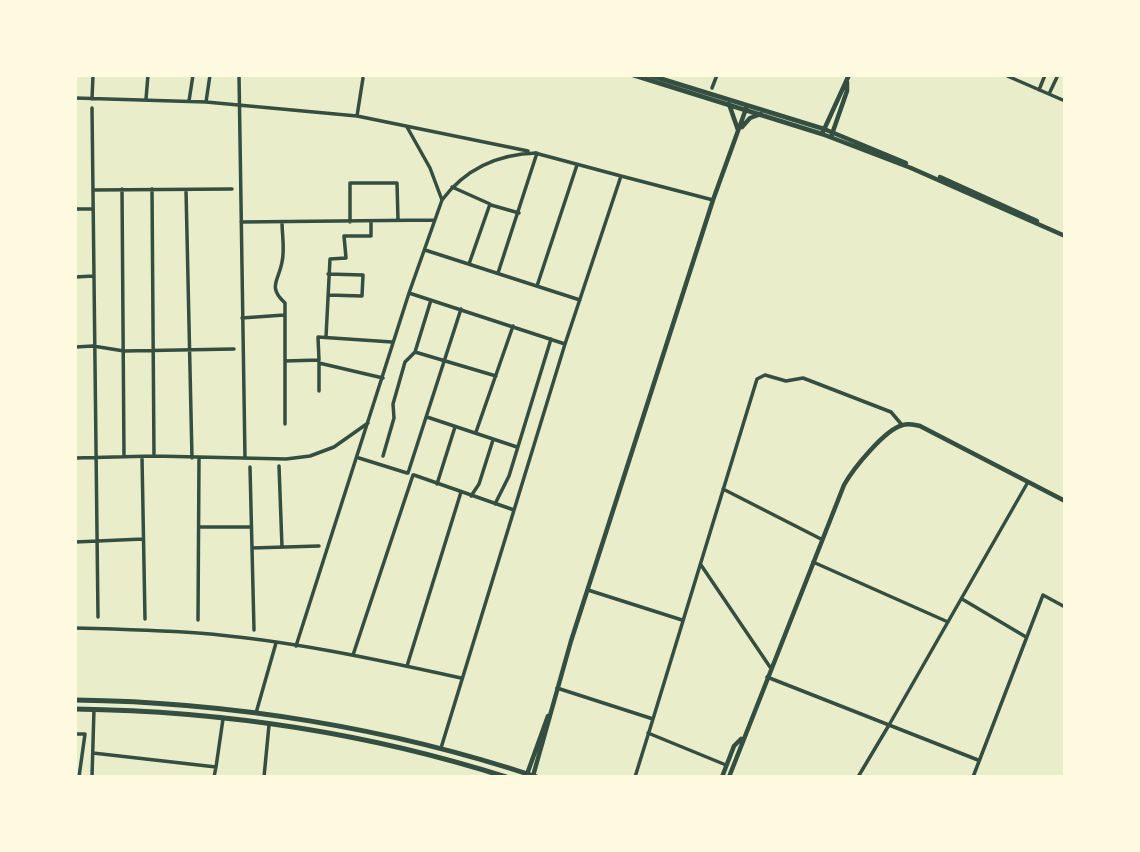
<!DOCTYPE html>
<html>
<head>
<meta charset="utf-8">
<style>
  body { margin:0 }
  #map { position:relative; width:1140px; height:852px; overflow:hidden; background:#e9edc9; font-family:Barlow,sans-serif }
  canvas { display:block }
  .frame { position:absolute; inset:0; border:77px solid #fefae0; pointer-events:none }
</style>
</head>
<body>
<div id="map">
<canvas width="1140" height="852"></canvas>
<div class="frame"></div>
</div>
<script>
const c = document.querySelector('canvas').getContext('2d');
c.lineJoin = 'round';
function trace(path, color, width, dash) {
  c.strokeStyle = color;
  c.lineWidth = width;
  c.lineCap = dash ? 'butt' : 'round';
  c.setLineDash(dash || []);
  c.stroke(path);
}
trace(new Path2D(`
  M 239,75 L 245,458
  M 1005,75 L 1065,101
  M 712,88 L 717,75
  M 1039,90 L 1045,75
  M 1049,94 L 1058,75
  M 75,98 L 206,102 L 357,116 L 528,151
  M 92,99 L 93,75
  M 146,99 L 148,75
  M 189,101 L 193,75
  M 206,102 L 210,75
  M 92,108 L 98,617
  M 357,116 L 363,78
  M 407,127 L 430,168 L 442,200
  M 535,153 L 621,176
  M 452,187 L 490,204 L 469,264
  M 122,189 L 124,456
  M 152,189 L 154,456
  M 93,190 L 232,189
  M 186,190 L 192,458
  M 491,205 L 519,213
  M 75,209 L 93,209
  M 241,222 L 434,220
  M 282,222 C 282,234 285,250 282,262 C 279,280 267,287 285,303 L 285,424
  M 350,222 L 350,183 L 397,183 L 398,220
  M 425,250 L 580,300
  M 75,277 L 93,276
  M 537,286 L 577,165
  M 409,293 L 565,344
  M 328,295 L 362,296 L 363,275 L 328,274
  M 242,318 L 284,315
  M 326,337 L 330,259 L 346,258 L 344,236 L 371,236 L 371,221
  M 75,347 L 93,346 L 124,351 L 234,349
  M 415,352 L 496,376
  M 285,361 L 319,360 L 318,337 L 392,342
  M 319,362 L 319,391
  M 319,363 L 383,378
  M 427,417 L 517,447
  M 476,432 L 513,326
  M 383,456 L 394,418 L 393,404 L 405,362 L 415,352 L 431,300
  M 142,457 L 145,619
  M 75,458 L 154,456 L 286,459 L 310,456 L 334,447 L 368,423
  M 359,458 L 407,473
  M 279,466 L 282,547
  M 250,467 L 254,630
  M 408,473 L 461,309
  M 414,475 L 514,510
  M 437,484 L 455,427
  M 723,489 L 821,539
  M 471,496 L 479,484 L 493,440
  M 495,504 L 509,476 L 551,339
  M 199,527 L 250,527
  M 75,542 L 143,539
  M 252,548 L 319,546
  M 813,562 L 948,622
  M 701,565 L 770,667
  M 588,590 L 682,620
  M 962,599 L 1026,637
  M 198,620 L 199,458
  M 75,628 C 116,629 157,630 198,633 C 287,640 375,659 461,678
  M 296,646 L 409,293 L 442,200 C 466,168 498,154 537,153 L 498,273
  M 353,655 L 413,475
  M 407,666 L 461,492
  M 767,677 L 889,725 L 858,777
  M 557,688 L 653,719 L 635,777
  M 256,713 L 276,643
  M 653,719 L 757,379 L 765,375 L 786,381 L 803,378 L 891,412 L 902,425
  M 648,733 L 726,765
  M 75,734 L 85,734 L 79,777
  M 441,748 L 565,344 L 621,176 L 713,200
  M 93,753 L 216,767 L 223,719
  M 978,760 L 889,725 L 1028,482
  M 92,777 L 94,709
  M 214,777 L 216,767
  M 264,777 L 269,725
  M 973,777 L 1043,595 L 1065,607`), '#344e41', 3.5);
trace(new Path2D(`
  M 633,75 L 822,134 L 911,168 L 1065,236
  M 649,75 L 824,129 L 906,163
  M 940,177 L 1037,221
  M 722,777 L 734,746 L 741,739
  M 729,777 L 844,485 C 853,469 885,429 903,425 C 908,423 915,425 920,426 L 1065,501`), '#344e41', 4.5);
trace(new Path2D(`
  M 729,104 L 738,130
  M 742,127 L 750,118 L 761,114
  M 822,134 L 849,75
  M 831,137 L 847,91 L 847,82
  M 533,776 L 571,641 L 713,200 L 747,106
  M 526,777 L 548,716`), '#344e41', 4.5);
trace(new Path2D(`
  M 75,700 C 231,702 390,728 537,777
  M 75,709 C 220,711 368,733 506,777`), '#344e41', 5);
</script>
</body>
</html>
